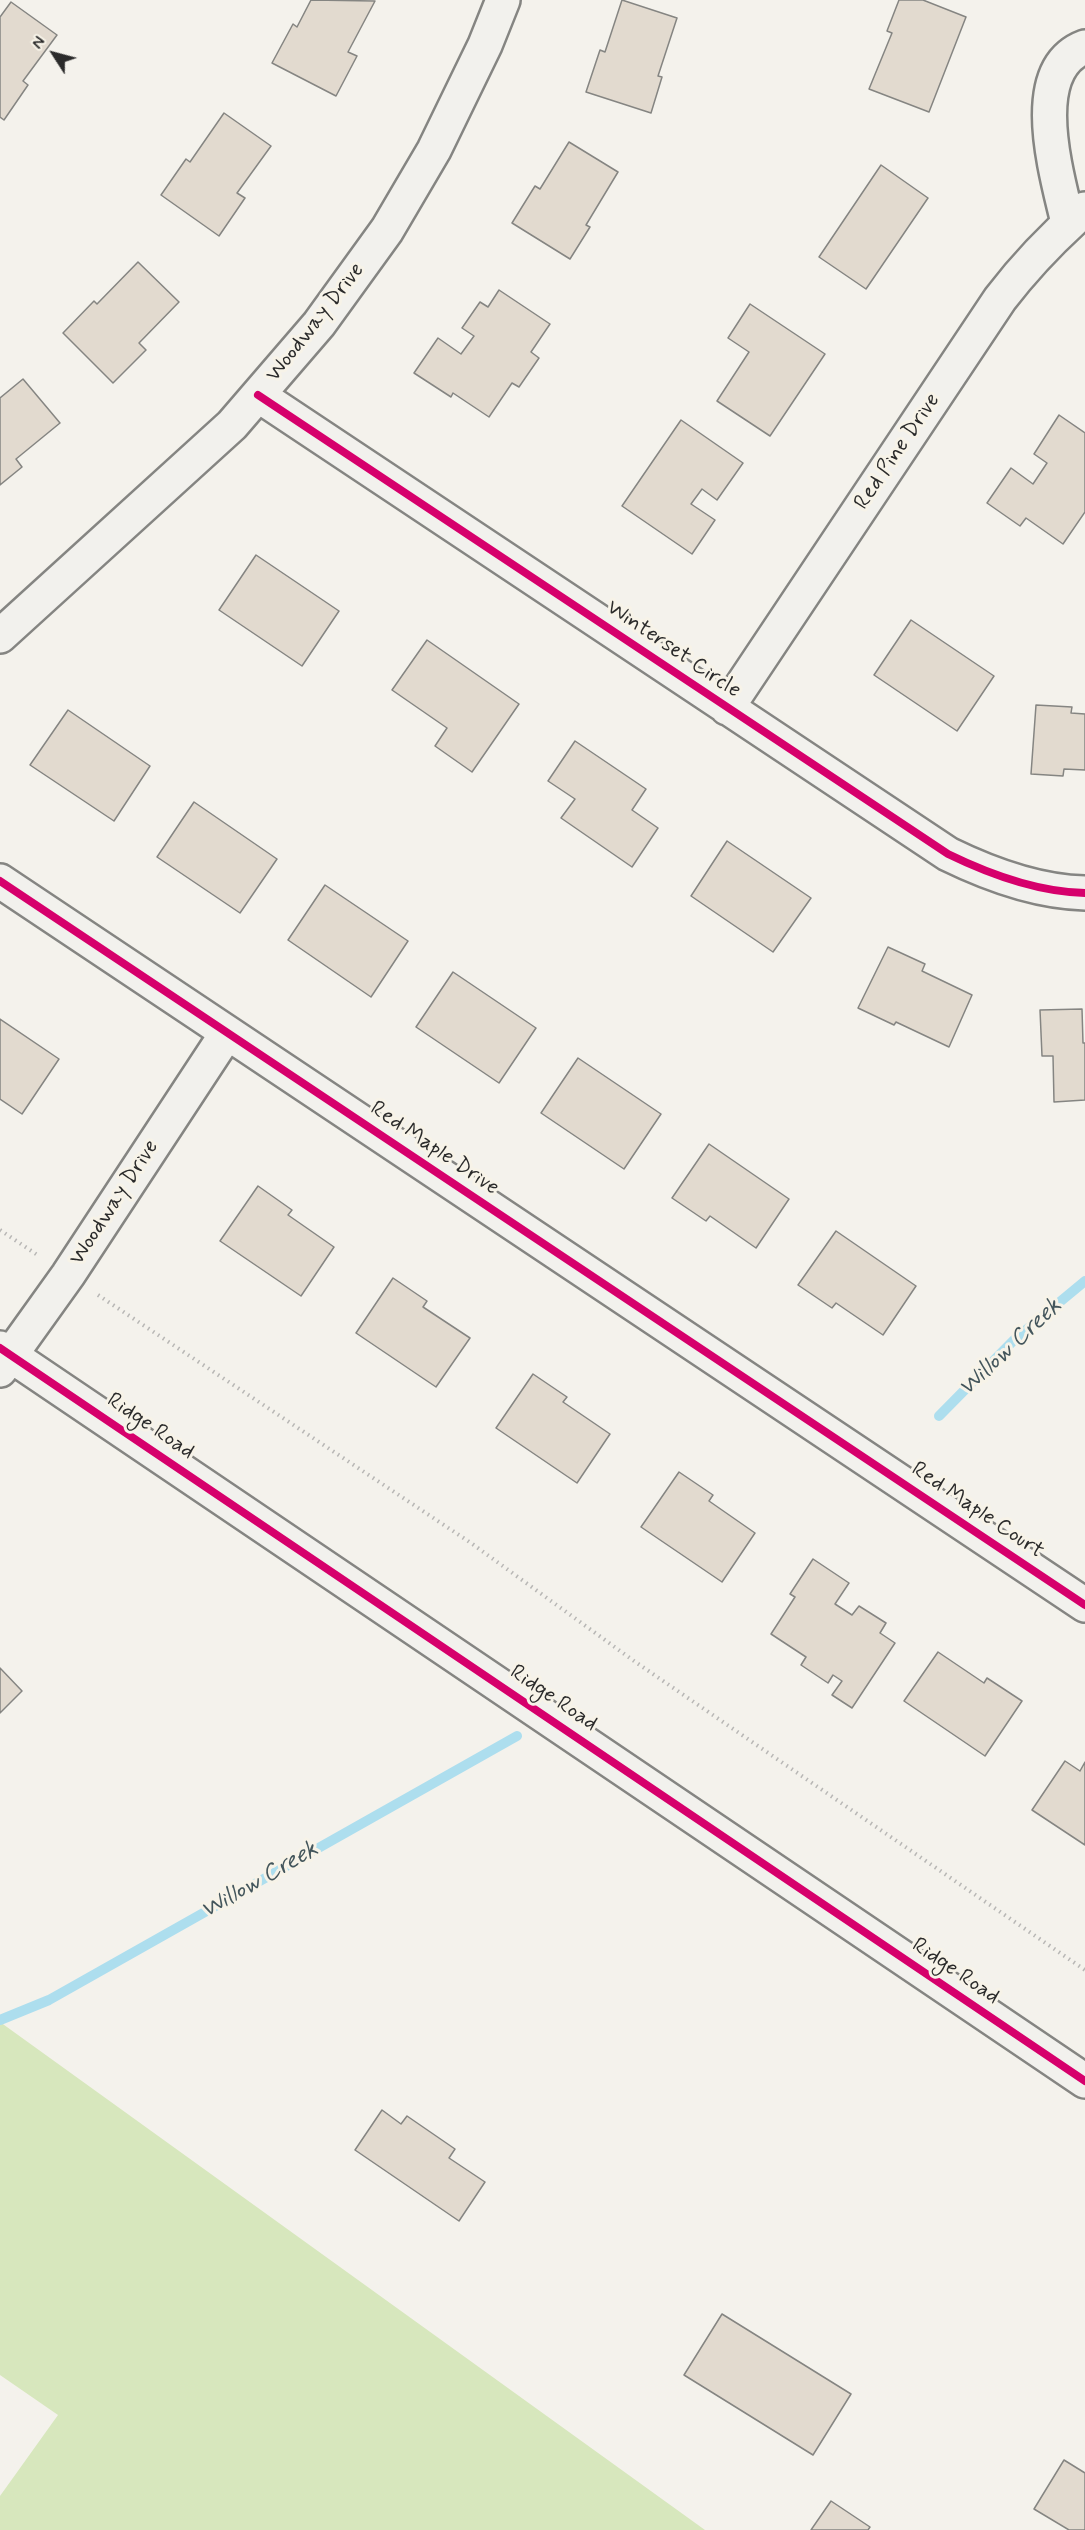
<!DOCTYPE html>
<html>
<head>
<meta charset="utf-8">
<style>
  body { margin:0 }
  #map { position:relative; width:1085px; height:2530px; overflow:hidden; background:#f4f2ec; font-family:Mynerve,sans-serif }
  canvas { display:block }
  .north { position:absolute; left:24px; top:24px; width:60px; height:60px; -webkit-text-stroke:4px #f7f3e8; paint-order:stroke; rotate:306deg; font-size:16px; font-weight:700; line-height:24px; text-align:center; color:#2b2b2b }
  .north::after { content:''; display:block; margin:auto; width:21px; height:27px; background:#2b2b2b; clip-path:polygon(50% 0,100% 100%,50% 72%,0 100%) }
</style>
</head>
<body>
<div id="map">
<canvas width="1085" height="2530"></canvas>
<div class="north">N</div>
</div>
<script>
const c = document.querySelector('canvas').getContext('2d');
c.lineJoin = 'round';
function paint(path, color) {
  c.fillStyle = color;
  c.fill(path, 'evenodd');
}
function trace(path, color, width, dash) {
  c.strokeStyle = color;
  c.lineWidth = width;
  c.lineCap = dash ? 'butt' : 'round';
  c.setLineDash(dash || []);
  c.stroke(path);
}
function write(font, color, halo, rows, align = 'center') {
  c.font = font + ' Mynerve,sans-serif';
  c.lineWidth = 6;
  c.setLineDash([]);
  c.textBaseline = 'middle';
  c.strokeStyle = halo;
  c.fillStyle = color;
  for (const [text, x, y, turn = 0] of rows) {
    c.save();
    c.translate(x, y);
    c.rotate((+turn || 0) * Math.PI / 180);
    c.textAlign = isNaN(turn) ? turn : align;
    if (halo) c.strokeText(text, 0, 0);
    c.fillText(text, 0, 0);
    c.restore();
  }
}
paint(new Path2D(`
  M 0,2022 L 705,2530 L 0,2530 L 0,2496 L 58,2415 L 0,2375 Z`), '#d7e7bd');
trace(new Path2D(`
  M 939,1416 L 1015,1339 L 1085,1281
  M 0,2020 L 49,2000 L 517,1736`), '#addeee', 10);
const building = new Path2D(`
  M 311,0 L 375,1 L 348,52 L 357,56 L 336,96 L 272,63 L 293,24 L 297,27 Z
  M 622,0 L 677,18 L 658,76 L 662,77 L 651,113 L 586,92 L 600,50 L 605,52 Z
  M 899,0 L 923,0 L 966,17 L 929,112 L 869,89 L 892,33 L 887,31 Z
  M 11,2 L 57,35 L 23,81 L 28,85 L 4,120 L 0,117 L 0,17 Z
  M 224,113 L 271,146 L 237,193 L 245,198 L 219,236 L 161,195 L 186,159 L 190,162 Z
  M 569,142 L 618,172 L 586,225 L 590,227 L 570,259 L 512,223 L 535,186 L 540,189 Z
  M 881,165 L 928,198 L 866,289 L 819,257 Z
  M 138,262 L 179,302 L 139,343 L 146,350 L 113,383 L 63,333 L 94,301 L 97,304 Z
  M 499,290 L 550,324 L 531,352 L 539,358 L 519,387 L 512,383 L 489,417 L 453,393 L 451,397 L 414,373 L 438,338 L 461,354 L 474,336 L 462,328 L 480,302 L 488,307 Z
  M 750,304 L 825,354 L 770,436 L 717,401 L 749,352 L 728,338 Z
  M 23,379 L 60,423 L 16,459 L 22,467 L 0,485 L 0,398 Z
  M 1059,415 L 1085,433 L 1085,512 L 1063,544 L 1026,518 L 1020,526 L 987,503 L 1011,468 L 1033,484 L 1047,463 L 1034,454 Z
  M 681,420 L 743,463 L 717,500 L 702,489 L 691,504 L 715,520 L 692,554 L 622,506 Z
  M 256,555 L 339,611 L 302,666 L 219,610 Z
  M 911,620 L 994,676 L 957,731 L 874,675 Z
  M 427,640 L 519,704 L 472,772 L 435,746 L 447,728 L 392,690 Z
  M 1036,705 L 1072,707 L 1071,713 L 1085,714 L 1085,770 L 1064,769 L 1063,776 L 1031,774 Z
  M 68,710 L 150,766 L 114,821 L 30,765 Z
  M 575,741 L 646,789 L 632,810 L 658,828 L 632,867 L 561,818 L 575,799 L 548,781 Z
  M 194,802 L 277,859 L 240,913 L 157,857 Z
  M 727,841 L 811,898 L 773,952 L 691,896 Z
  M 325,885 L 408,941 L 371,997 L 288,940 Z
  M 888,947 L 925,964 L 922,971 L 972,995 L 949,1047 L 896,1022 L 894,1025 L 858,1008 Z
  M 453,972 L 536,1028 L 499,1083 L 416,1027 Z
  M 1082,1009 L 1083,1043 L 1085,1043 L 1085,1100 L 1054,1102 L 1053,1056 L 1042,1056 L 1040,1010 Z
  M 0,1019 L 59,1059 L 22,1114 L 0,1099 Z
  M 578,1058 L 661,1114 L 624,1169 L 541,1113 Z
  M 709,1144 L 789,1199 L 756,1248 L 710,1216 L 706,1221 L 672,1198 Z
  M 258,1186 L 292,1210 L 288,1215 L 334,1247 L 301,1296 L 220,1241 Z
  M 836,1231 L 916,1286 L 883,1335 L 836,1303 L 832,1308 L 798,1285 Z
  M 393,1278 L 427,1301 L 423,1307 L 470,1338 L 436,1387 L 356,1333 Z
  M 533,1374 L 567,1397 L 563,1402 L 610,1434 L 577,1483 L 496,1428 Z
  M 679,1472 L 713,1495 L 709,1501 L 755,1533 L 722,1582 L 641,1527 Z
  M 813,1559 L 849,1583 L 835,1604 L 852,1615 L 859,1606 L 886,1623 L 880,1633 L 895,1643 L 852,1708 L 832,1695 L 842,1681 L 833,1675 L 828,1683 L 801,1665 L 806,1657 L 771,1634 L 795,1597 L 790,1594 Z
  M 938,1652 L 984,1683 L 987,1678 L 1022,1701 L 985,1756 L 904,1701 Z
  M 0,1668 L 22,1691 L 0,1713 Z
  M 1065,1761 L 1080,1771 L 1085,1762 L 1085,1845 L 1032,1810 Z
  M 382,2110 L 401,2124 L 407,2116 L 455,2149 L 449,2158 L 485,2182 L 459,2221 L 355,2150 Z
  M 722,2314 L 851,2394 L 813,2455 L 684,2375 Z
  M 1064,2460 L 1085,2473 L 1085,2530 L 1069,2530 L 1034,2509 Z
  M 831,2501 L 870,2527 L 868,2530 L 811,2530 Z`);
paint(building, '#e2dacf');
trace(building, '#858582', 1.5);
const minor = new Path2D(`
  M 1068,223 C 1058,178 1024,70 1085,47
  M 258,395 L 948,854 C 991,875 1037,892 1085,893
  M 0,636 L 232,425 L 319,324 L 387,230 L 434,150 L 485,45 L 503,0
  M 727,708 L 1000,299 C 1026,265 1053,237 1085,209
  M 0,881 L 1085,1605
  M 0,1348 L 1085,2081
  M 0,1370 L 68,1275 L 227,1033`);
trace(minor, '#858582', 38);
trace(new Path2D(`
  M 0,1230 L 39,1256
  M 98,1295 L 471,1543 L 634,1661 L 1085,1970`), '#b8b7b5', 4, [1.5, 4.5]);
trace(minor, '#f2f1ed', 33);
trace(new Path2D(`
  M 258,395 L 948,854 C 991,875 1037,892 1085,893
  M 0,881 L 1085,1605
  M 0,1348 L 1085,2081`), '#d6006c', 8);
write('22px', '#2b2b2b', '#f7f3e8', [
  ["Woodway Drive",316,323,-52],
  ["Red Pine Drive",898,452,-56],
  ["Winterset Circle",673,650,34],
  ["Red Maple Drive",434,1149,34],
  ["Woodway Drive",115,1203,-57],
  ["Ridge Road",150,1427,34],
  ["Red Maple Court",977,1511,34],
  ["Ridge Road",553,1699,34],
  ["Ridge Road",955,1972,34]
]);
write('italic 24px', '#44565c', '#f7f3e8', [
  ["Willow Creek",1011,1348,-43],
  ["Willow Creek",260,1881,-30]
]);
</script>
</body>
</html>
